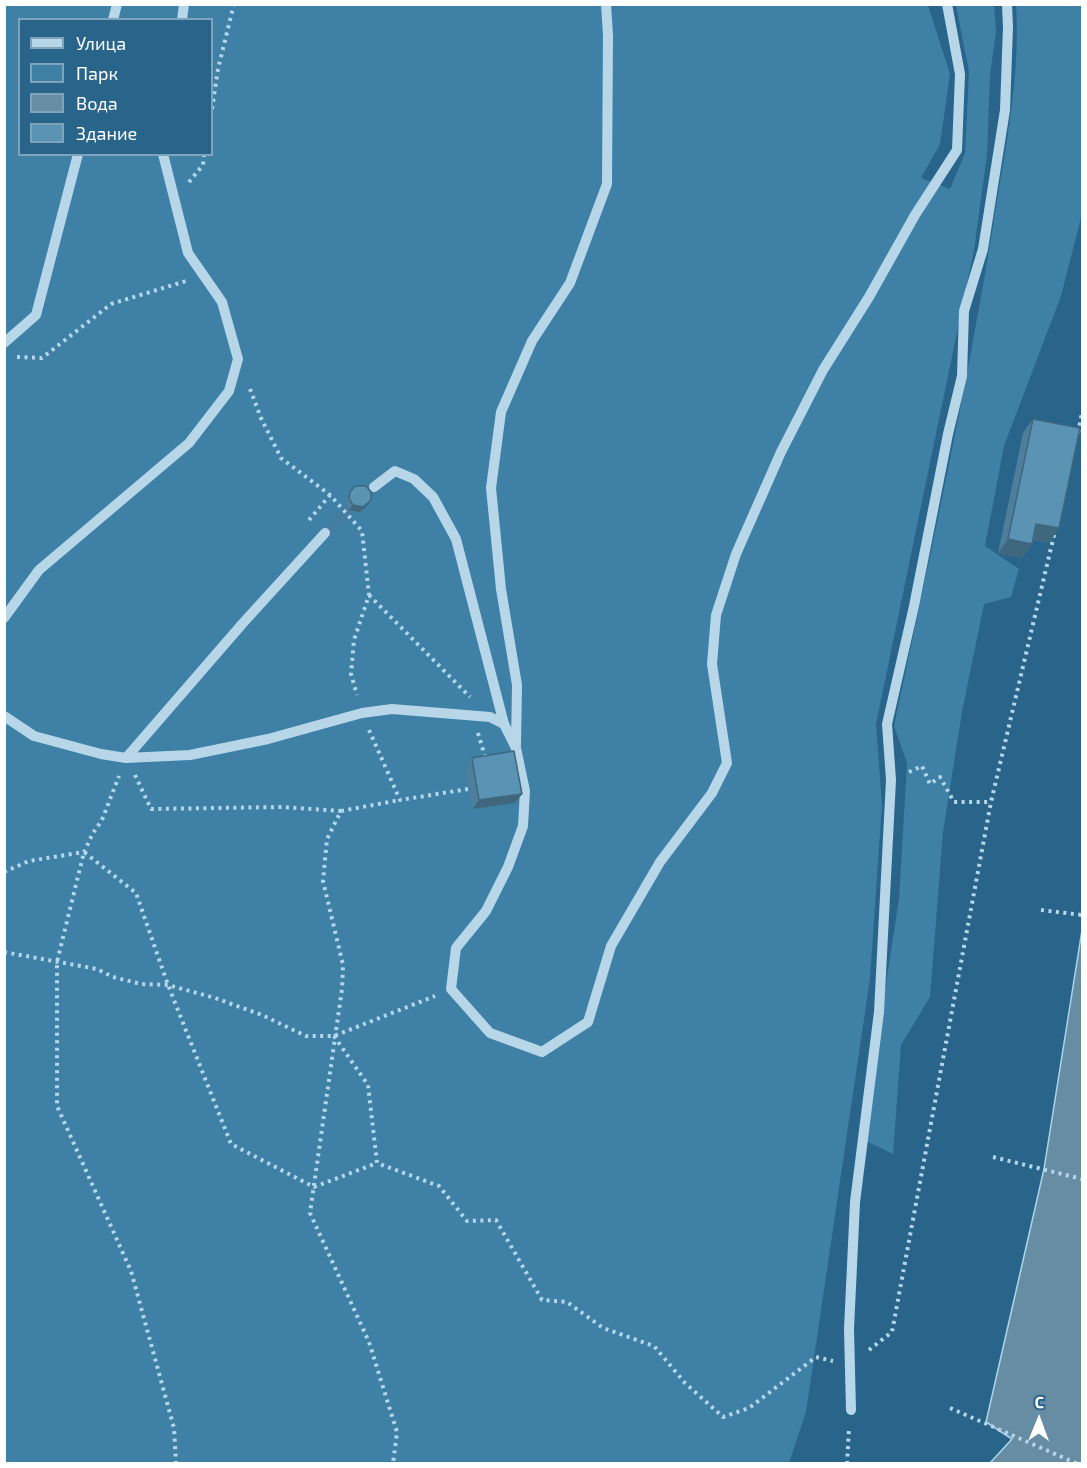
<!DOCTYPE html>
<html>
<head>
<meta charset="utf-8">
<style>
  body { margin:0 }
  #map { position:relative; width:1087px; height:1468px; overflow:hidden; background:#29658a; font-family:"Exo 2",sans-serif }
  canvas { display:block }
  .frame { position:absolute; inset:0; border:6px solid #fff; pointer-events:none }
  .legend { position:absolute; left:18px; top:18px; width:195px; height:138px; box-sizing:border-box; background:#29658a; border:2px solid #7fa3b9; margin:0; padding:8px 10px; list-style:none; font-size:18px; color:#fff }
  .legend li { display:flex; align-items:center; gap:12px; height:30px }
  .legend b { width:30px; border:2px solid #7fa3b9 }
  .north { position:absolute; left:1009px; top:1390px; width:60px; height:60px; -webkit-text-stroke:4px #29658a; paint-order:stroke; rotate:1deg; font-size:16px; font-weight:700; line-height:24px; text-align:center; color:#fff }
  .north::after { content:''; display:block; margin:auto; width:21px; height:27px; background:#fff; clip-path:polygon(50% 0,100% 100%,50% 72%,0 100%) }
</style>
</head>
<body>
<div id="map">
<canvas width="1087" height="1468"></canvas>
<div class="frame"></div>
<ul class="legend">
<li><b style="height:8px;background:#b7d7e9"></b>Улица</li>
<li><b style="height:16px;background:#3e80a6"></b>Парк</li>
<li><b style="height:16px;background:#668da4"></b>Вода</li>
<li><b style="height:16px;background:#5a93b4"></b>Здание</li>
</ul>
<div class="north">С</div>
</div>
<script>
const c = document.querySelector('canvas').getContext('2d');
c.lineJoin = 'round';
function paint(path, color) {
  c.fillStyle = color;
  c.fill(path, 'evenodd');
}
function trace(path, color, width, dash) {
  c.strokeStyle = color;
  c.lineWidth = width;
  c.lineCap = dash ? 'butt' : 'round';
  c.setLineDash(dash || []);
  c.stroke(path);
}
paint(new Path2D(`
  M 5,5 L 928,5 L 950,74 L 940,144 L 921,178 L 950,189 L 965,153 L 969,72 L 956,5 L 994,5 L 996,31 L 990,76 L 987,155 L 974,250 L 876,724 L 882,804 L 870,978 L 806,1412 L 789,1463 L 5,1464 ZM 20,20 L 212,20 L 212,154 L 20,154 Z
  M 1016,5 L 1082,5 L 1082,214 L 1061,296 L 1004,446 L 985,546 L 1019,569 L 1011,597 L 984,604 L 962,712 L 943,832 L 930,997 L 901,1045 L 893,1154 L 862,1139 L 899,899 L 907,763 L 894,726 C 929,560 966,394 993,226 C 1004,154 1021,77 1016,5 Z`), '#3e80a6');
const water = new Path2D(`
  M 1082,930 L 1082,1463 L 990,1463 L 1012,1439 L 986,1422 L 1044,1169 Z`);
paint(water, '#668da4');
trace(water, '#acd4e9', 1.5);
trace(new Path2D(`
  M 325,533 L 359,500`), '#497c9c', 10, [10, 5]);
trace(new Path2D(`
  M 212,109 L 218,69 L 234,4
  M 189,182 L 203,165 L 204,154
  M 17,357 L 42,358 L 111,304 L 186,281
  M 250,389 L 261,418 L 281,458 L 330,495 L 362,531 L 369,595 L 354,640 L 351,674 L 357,695
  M 1078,433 L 1082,413
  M 309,520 L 330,495
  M 369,595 L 470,697
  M 369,730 L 400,800 L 468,789
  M 478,733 L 486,760
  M 909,772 L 922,766 L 930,784 L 940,777 L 954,802 L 991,802
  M 135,775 L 151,809 L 283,807 L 341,811 L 327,839 L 323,881 L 343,965 L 342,989 L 310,1213 L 369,1342 L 397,1432 L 393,1464
  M 341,811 L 400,800
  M 4,872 L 29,861 L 84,852 L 93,833 L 102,820 L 119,776
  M 1041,910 L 1082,915
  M 4,952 L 97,969 L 113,977 L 141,984 L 168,985 L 215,998 L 262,1015 L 306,1036 L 334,1036 L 435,996
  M 334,1036 L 368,1085 L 377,1163 L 439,1186 L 467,1221 L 496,1220 L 542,1300 L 567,1302 L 603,1328 L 654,1346 L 685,1383 L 723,1417 L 749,1408 L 816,1357 L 833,1361
  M 993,1157 L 1082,1179
  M 869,1350 L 892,1332 L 991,802 L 1055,531
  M 950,1408 L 1078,1464
  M 176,1464 L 174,1428 L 131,1271 L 57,1106 L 57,962 L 84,852 L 136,893 L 168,985 L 231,1144 L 314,1187 L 377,1163
  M 847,1464 L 849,1428`), '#b7d7e9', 4, [3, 4.5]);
trace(new Path2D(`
  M 113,20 L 117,4
  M 182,20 L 184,4
  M 4,343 L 36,315 L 78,154
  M 374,487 L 395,471 L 414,479 L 433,497 L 456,539 L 504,724
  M 4,618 L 39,570 L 189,443 L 229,391 L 238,359 L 222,302 L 188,253 L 163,154
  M 4,716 L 34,736 L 101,754 L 126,758 L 190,755 L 268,739 L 362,713 L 392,709 L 490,717 L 504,724 L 516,748 L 525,791 L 523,826 L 508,867 L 486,911 L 456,948 L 451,989 L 490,1033 L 542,1052 L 588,1022 L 611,946 L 660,862 L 712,793 L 727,763 L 712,664 L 716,615 L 736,554 L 781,452 L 823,370 L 869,297 L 915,215 L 957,150 L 960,74 L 947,4
  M 516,745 L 517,685 L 501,589 L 491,488 L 501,412 L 532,341 L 570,283 L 607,184 L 608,35 L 606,4
  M 126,758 L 243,623 L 325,533
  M 851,1410 L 849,1329 L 855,1202 L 879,1012 L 891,780 L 887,724 L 914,606 L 948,434 L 962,376 L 964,311 L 983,249 L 1005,110 L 1008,27 L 1007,4`), '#b7d7e9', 10);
paint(new Path2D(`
  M 1033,419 L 1059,528 L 1049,543 L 1033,540 L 1032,544 L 1022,558 L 998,553 L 1023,433 Z
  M 350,492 L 368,505 L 360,512 L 349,510 L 346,503 L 346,497 Z
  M 472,758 L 522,794 L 515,803 L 472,809 L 465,768 Z`), '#4d7e9b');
paint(new Path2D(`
  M 371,500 L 368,505 L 360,512 L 349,510 L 353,505 Z
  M 1036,524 L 1059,528 L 1049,543 L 1026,538 Z
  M 1008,539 L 1032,544 L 1022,558 L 998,553 Z
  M 522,794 L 515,803 L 472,809 L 479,800 Z`), '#3f677e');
const building = new Path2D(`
  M 1033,419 L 1080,428 L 1059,528 L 1036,524 L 1032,544 L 1008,539 Z
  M 355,486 L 366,486 L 371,492 L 371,500 L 363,507 L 353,505 L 349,498 L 350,492 Z
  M 514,751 L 522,794 L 479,800 L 472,758 Z`);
paint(building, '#5a93b4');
trace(building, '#3f677e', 1.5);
</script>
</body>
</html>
